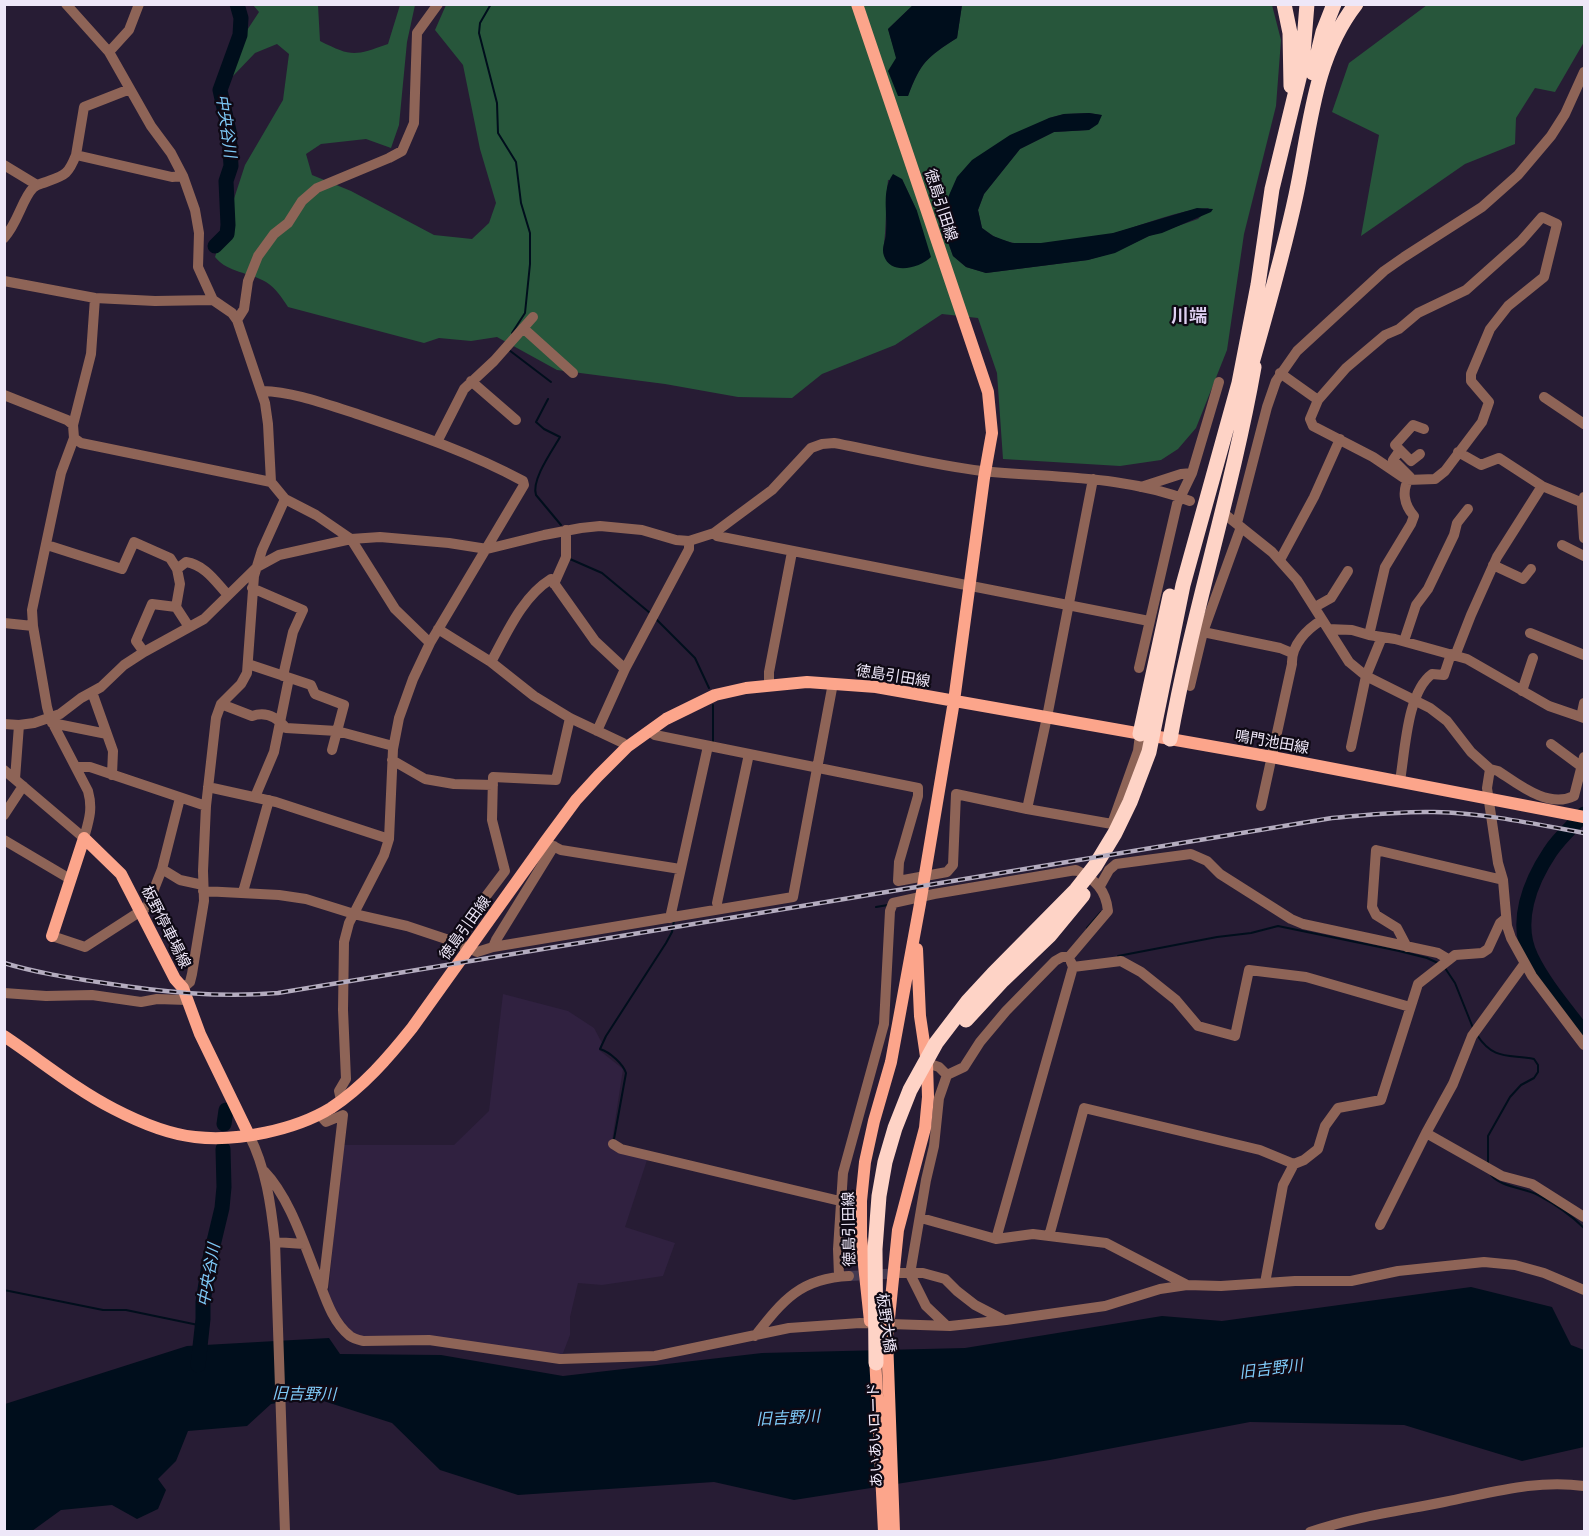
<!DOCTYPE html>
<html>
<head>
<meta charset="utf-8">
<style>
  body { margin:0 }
  #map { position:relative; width:1589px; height:1536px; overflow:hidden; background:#271c34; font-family:Lato,sans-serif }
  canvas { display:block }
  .frame { position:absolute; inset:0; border:6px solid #eee7f8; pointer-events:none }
</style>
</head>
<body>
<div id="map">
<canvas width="1589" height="1536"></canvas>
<div class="frame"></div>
</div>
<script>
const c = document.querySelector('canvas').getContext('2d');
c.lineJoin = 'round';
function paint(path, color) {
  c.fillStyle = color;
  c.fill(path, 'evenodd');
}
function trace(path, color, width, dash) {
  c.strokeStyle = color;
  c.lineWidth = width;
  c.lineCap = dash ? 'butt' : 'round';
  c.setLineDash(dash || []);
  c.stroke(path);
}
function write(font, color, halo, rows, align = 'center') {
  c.font = font + ' Lato,"Noto Sans JP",sans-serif';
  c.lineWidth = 4.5;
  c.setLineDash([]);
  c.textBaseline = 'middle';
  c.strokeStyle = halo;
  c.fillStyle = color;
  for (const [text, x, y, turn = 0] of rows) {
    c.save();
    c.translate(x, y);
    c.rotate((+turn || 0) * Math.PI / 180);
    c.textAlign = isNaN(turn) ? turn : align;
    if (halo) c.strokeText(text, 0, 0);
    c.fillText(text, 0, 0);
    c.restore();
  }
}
paint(new Path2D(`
  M 503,994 L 568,1011 L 594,1028 L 602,1043 L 599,1050 L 623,1069 L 611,1147 L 647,1160 L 625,1227 L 675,1243 L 663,1276 L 602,1285 L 578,1283 L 570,1317 L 570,1335 L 563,1353 L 559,1356 L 364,1338 L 353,1334 L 334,1309 L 328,1297 L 342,1145 L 454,1145 L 489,1111 Z`), '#302140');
paint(new Path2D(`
  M 253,5 L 318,5 L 320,41 C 352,57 354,56 388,44 L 400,5 L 415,5 L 407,42 L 399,125 L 391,148 L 366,139 L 321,144 L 306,154 L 312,175 L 351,191 L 434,235 L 472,239 L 489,223 L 496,203 L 480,149 L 463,65 L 435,30 L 446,5 L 913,5 L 888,29 L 908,96 C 921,62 926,58 957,38 L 962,5 L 1272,5 L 1281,40 L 1276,106 L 1244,234 L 1227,350 L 1196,428 L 1178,449 L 1161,460 L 1120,466 L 1003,459 L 997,373 L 978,318 L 942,314 L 895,345 L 822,374 L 792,398 L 738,397 L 665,384 L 557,370 L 497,337 L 471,341 L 439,338 L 424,343 L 288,307 C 282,298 276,288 266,282 C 249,272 228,273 215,257 L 245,165 L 283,100 L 289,54 L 277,44 L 255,53 L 233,76 L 223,67 L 259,12 ZM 1089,113 L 1101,115 L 1089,130 L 1054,132 L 1020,149 L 984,194 L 978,210 L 982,228 C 991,235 999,240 1010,242 C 1033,248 1093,239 1115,233 C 1146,224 1177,210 1209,208 L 1198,219 L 1149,236 L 1115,252 L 1088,260 L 986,273 L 966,267 L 953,256 L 943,228 L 1049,118 L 1064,114 ZM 902,179 L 917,211 L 883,251 C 887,228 885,204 888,180 Z
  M 1427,5 L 1584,5 L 1584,42 L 1555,92 L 1535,88 L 1516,118 L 1515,144 L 1465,164 L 1361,236 L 1379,135 L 1332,112 L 1349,63 Z`), '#27563b');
paint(new Path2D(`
  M 913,5 L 962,5 L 957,38 C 926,58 921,62 908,96 L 898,96 L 888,71 L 896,58 L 888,29 Z
  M 1089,113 L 1102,115 L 1098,124 L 1089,130 L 1054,132 L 1020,149 L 984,194 L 978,210 L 982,228 L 993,236 L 1012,243 L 1041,243 L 1113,233 L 1197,208 L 1213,209 L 1211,212 L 1162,233 L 1149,236 L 1115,253 L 1088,260 L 986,273 L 966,267 L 953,256 L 943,228 L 946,202 L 957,177 L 972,160 L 1010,135 L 1049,118 L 1064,114 Z
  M 893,174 L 902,179 L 917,211 L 931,257 C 920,268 891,276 884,256 C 881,248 886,240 886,233 C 888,213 881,191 893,174 Z
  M 1471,1287 L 1552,1307 L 1571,1345 L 1584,1350 L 1584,1447 L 1522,1461 L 1404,1425 L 1250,1422 L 1050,1460 L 794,1500 L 714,1482 L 518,1495 L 440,1470 L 392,1423 L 311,1397 L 271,1404 L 247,1426 L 188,1431 L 176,1461 L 158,1479 L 166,1490 L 158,1509 L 137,1519 L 112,1505 L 61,1510 L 32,1531 L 5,1532 L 5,1404 L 187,1346 L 329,1338 L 340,1354 L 441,1355 L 563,1376 L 762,1353 L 965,1348 L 1162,1316 L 1222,1321 Z`), '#000e1c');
trace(new Path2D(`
  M 491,4 L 480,23 L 479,33 L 497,103 L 498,133 L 516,162 L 521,203 L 530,233 L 530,264 L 525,313 L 512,333
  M 509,350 L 551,382
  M 548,399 L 536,422 L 544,429 L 560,437 C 552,451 531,480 536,495 L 561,525
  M 570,559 L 602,573 L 650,613
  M 656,619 L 695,658 L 709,688
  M 713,743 L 713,705
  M 876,907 L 888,905
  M 1087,928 L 1101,912
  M 1118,956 L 1217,937 L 1251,933 L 1278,926 L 1399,951 L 1427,958 L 1438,963
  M 1445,968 L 1455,983 L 1473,1028
  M 1477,1035 C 1494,1061 1509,1054 1534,1059 L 1538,1065 L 1538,1072 L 1534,1078 L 1521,1085 L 1510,1097 L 1488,1136 L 1488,1164
  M 614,1139 L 626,1073 C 623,1064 610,1052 600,1049 L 606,1036 L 666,943 L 672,932 L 674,921
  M 1491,1175 C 1500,1187 1525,1188 1538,1195 C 1555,1204 1571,1215 1584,1228
  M 4,1290 L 103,1310 L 126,1310 L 203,1326`), '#000e1c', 2);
trace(new Path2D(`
  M 215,246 L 227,234 L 228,225 L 226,181 L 231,166 L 229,131 L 220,90 L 240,35 L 241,18 L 237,4
  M 1584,814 C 1573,826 1559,838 1550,852 C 1530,882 1514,922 1531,957 C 1544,984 1566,1009 1584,1033
  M 224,1124 L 226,1110
  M 198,1365 L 203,1319 L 203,1302 L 210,1258 L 222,1208 L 224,1187 L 223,1149`), '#000e1c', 15);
trace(new Path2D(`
  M 849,1276 L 900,1273`), '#453a51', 10, [10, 5]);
trace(new Path2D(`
  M 66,4 L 109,52 L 151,126 L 171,153 L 183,176 L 195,210 L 199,233 L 198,267 L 213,300
  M 109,52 L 129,30 L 139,4
  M 130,89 L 84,107 L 76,155 L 172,177 L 183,176
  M 4,165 L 37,185
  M 1542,217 L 1557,224 L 1544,277 L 1508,306 L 1490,329 L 1471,374 L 1471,381 L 1489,402 L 1482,422 L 1445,471 L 1435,479 L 1407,480 L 1373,457 L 1313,426 L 1310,419 L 1318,400 L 1346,368 L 1385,335 L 1399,329 L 1418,313 L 1466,290 L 1521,241 Z
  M 4,238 C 18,223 22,199 33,188 C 37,184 41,184 46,182 C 65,175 68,175 76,155
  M 4,281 L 95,298 L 155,301 L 213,300 L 232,313 L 237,320
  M 523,328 L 573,373
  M 1280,373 L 1318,400
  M 471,381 L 516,420
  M 262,391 C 295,392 328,405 360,415 C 416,434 471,453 523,481 L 524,485 L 430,643 L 413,679 L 399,718 L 393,749 L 389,839 L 384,855 L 349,923 L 344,942 L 343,1010 L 346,1079 L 339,1091 L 341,1100
  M 4,395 L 67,420 L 73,425
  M 1544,397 L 1584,424
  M 74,438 L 81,443 L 271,482
  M 437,442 L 464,389 L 494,361 L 533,317
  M 1458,452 L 1481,465 L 1499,458 L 1542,486 L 1583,503
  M 1420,454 L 1411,461 L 1395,445 L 1413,425 L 1424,429
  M 1141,487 L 1181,474 L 1192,473 L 1219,382
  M 1584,497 L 1582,507 L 1584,538
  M 1227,516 L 1272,552 L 1297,580 L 1349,662 L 1366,676 L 1430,708 L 1447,721 L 1471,752 L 1490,769 L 1487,788 L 1498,863 L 1503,880 L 1507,926 L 1511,938 L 1532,976 L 1584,1045
  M 1237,523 L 1267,407 L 1276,381 L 1297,351 L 1384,271 L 1404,257 L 1482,207 L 1518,175 L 1551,136 L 1565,114 L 1584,72
  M 714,533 L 717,536 L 1149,621
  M 47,545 L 122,569 L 134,542 L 170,558 L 177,569 L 186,562 C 205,565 215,581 228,595
  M 1562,545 L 1584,556
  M 1280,560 L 1314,497 L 1340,439
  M 1493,565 L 1523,579 L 1531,569
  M 554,584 L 566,557 L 566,530
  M 252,588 L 303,610 L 293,632 L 283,676
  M 176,607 L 180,584 L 177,569
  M 1315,607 L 1331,598 L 1348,571
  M 4,623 L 33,626
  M 438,629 L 491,662 L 534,696 L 570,718 L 623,743 L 627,747
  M 1328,629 L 1352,630 L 1369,635 L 1395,639 L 1467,659 L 1549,706 L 1584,718
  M 1203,632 L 1280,648 L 1292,653
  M 1530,633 L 1584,655
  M 1369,635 L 1385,567 L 1411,524 L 1414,516 C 1404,505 1401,490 1410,477 L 1393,460 L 1400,450
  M 1404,641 L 1416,605 L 1428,589 L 1454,535 L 1457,523 L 1468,509
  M 430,643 L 395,609 L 351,539 L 316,515 L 285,499 L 271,482 L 268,424 L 265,403 L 237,320 L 244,309 L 248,281 L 258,256 L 274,234 L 288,223 L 302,201 L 317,188 L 389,158 L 402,151 L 414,123 L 417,33 L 438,4
  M 144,652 L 136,641 L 152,604 L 176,607 L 189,627
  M 1455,656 L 1471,615 L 1497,557 L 1542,486
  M 491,662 C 507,633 522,597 551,579 L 595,641 L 625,669
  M 248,664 L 311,685 L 315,694 L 344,705 L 332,750
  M 1139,668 L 1177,504 L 1192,473
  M 769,685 L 769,672 L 792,552
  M 1190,686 L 1203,632 L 1241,527
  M 1522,691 L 1533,658
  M 92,692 L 113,751 L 112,775
  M 221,704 L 252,716 C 266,711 277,717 286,728 L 337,731 L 393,746
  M 1581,717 L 1584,703
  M 52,723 L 107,734
  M 4,724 L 19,725 L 34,723 L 60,714 L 81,698 L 101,687 L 124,665 L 144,652 L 204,619 L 257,567 L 279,555 L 351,539 L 380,537 L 449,543 L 487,549 L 544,535 L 581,528 L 600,526 L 642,530 L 676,540 L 689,541 L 714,533 L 772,490 L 811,448 L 822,444 L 834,443 C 883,452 932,465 982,471 C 1052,478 1124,475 1190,501
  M 597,731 L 625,669 L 689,549 L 689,541
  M 649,731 L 655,735 L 918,788 L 918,796 L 899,862 L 898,881 L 947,872 L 953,865 L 956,794 L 1027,809 L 1112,824 L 1138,751 L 1140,734
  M 1551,744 L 1582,767
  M 1351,747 L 1366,676 L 1382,637
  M 392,760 L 425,779 L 454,784 L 493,785
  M 76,767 L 90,767 L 206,806
  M 1490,769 L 1498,771 C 1518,784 1548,809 1574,796 L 1584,757
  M 4,770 L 84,838 C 89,820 93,809 88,791 L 50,718 L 47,707 L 33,626 L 32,610 L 61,473 L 74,438 L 73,425 L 91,354 L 95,298
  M 15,779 L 19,725
  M 1400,781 C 1405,752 1407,692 1432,674 L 1444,675 L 1451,654
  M 208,787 L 276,802 L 389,839
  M 255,797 L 274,752 L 289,678
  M 1261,806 L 1292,664 C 1291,645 1307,629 1322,620
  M 1027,809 L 1047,717 L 1093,479
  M 4,815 L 23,786
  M 4,840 L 70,879
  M 545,842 L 561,850 L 680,869
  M 162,869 L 180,880 L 203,885
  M 1100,886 L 1109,870 L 1116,864 L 1191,854 L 1207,861 L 1220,874 L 1291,919 L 1303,924 L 1438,953 L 1448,959
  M 203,891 L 279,895 L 306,899 L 354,914 L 407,926 L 455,942 L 465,924 L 505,871 L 492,820 L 493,777 L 556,780 L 570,718
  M 243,892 L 269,800
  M 717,903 L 749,754
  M 670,918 L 708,746
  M 52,936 L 85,947 L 147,907 L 162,869 L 180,798
  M 455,942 L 477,952 L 493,947 L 793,897 L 833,683
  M 493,947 L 496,940 L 554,846
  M 1407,947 L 1397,928 L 1376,915 L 1372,907 L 1376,850 L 1503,880
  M 1525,963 L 1472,1036 L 1453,1084 L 1426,1133 L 1502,1176 L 1532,1184 L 1584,1217
  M 1073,967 L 1121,961 L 1141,972 L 1176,1000 L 1198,1026 L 1235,1036 L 1249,970 L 1306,977 L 1410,1007
  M 183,988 L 190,982 L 192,974 L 204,901 L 203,871 L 206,806 L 216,718 L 221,704 L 241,684 L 247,673 L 254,576 L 262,550 L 285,499
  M 4,993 L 46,996 L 92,995 L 141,1002 L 157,999 L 187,1000
  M 927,1063 L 939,1067 L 947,1075
  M 319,1114 L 326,1122 L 343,1115 L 323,1287
  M 249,1135 C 266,1168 271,1205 275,1242 L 285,1532
  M 613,1144 L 621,1149 L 840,1201
  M 264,1171 C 291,1199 305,1248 320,1284 C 327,1303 334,1323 350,1336 C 354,1339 359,1340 363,1341 L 429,1340 L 560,1359 L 655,1356 L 789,1328 L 860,1323 L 950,1326 L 1006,1320 L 1105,1306 L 1160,1289 L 1187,1285 L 1221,1286 L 1295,1281 L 1351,1281 L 1398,1271 L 1484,1262 L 1515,1265 L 1544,1273 L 1584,1290
  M 921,1218 L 996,1239 L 1033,1234 L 1106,1243 L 1187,1285
  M 1380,1225 L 1426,1133
  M 1049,1236 L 1084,1108 L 1260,1150 L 1294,1164
  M 996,1239 L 1073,967 L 1071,962
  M 275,1242 L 304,1244
  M 900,1273 L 923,1273 L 945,1279 L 957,1291 L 975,1305 L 1002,1319
  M 839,1276 L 838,1249 L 843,1173 L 884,1024 L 890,911 L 893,903 L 934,894 L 1076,870 C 1095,879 1106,890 1108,911 L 1069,957 L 1062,957 L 1055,961 L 1006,1011 L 980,1042 L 964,1067 L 947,1075 L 939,1098 L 934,1146 L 926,1180 L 910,1274 L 926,1306 L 947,1326
  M 1265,1283 L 1283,1185 L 1294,1164 L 1304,1160 L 1318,1149 L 1325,1126 L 1338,1108 L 1381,1100 L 1418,984 L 1455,955 L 1482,953 L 1488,949 L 1500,923 L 1506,918
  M 755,1336 C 783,1300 801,1278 849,1276
  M 1310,1532 C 1353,1517 1399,1511 1444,1502 C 1491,1493 1536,1479 1584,1486`), '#8e6457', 10);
trace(new Path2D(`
  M 857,4 L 988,392 L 992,433 L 984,478 L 954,701 L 920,904 L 891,1062 L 874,1121 L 865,1162 L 861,1201 L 861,1237 L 870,1321
  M 52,936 L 84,838 L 121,874 L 175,979 L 183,988 L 200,1034 L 249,1135
  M 4,1036 C 40,1060 75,1089 114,1109 C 139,1122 167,1134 195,1137 C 237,1142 295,1130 331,1108 C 363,1087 388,1058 412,1028 L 545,842 L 576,800 L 598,776 L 627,747 L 666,719 L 715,695 L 746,688 L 807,682 L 876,687 L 1272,757 L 1584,817
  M 875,1356 L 884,1532
  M 894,1532 L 887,1338 L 898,1230 L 925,1128 L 928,1097 L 927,1063 L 920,1016 L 917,949`), '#fca58b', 12);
trace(new Path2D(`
  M 1284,4 L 1290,33 L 1291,86
  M 1313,73 L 1323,32 L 1334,4
  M 1248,377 C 1265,317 1283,256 1296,195 C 1310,130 1313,59 1356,4
  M 1140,734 L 1170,596
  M 1170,739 C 1192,614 1232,492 1254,367
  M 966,1020 L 1003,980 L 1050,935 L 1083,895
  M 876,1363 L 875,1249 L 879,1196 L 885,1162 L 895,1128 L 910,1090 L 936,1043 L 968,1001 L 993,974 L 1076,890 L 1095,866 L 1115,833 L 1130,802 L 1149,752 L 1183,585 L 1239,383 L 1258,285 L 1272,189 L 1302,66 L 1307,4`), '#fed3c6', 15);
const rail = new Path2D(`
  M 4,963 C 37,973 71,978 104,983 C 162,992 219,998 278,993 L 1332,818 C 1366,815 1400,811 1434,812 C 1484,813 1535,824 1584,833`);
trace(rail, '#b4acbf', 4.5);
trace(rail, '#0e0914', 2, [7]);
write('15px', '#eee7f8', '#0e0914', [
  ["徳島引田線",941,205,72],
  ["徳島引田線",893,676,9],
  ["鳴門池田線",1272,742,10],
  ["板野停車場線",166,927,63],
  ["徳島引田線",465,928,-54],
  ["徳島引田線",849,1229,-91],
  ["板野大橋",886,1323,82],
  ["あいあいロード",875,1435,-92]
]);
write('italic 16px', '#7ec9f7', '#0e0914', [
  ["中央谷川",226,126,82],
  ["中央谷川",209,1275,-80],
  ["旧吉野川",1271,1369,-7],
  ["旧吉野川",304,1394,1],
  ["旧吉野川",788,1418,-3]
]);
write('bold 18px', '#ded0f2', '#0e0914', [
  ["川端",1189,316]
]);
</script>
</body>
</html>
